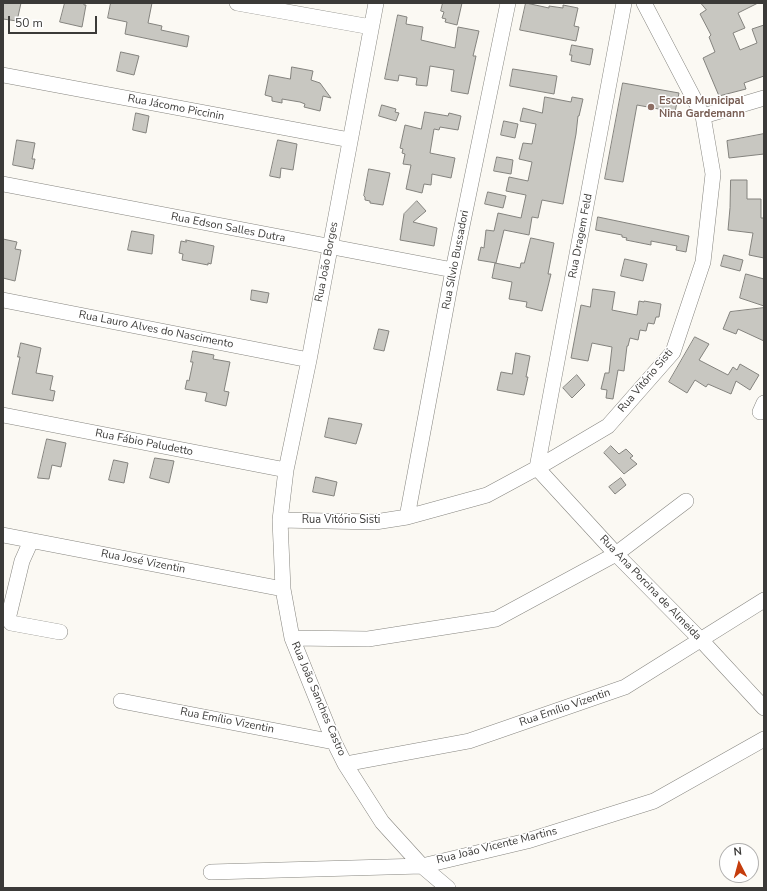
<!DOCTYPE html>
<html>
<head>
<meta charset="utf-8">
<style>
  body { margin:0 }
  #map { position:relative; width:767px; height:891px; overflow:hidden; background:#fbf9f3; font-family:"Nunito Sans",sans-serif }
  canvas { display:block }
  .frame { position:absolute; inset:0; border:4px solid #3b3a38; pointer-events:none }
  .north { position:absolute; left:719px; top:843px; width:40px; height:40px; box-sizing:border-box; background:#fff; border:1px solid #b1b0af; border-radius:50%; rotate:354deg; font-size:11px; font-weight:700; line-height:16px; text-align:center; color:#3b3a38 }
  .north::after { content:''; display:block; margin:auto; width:14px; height:18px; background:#c53d0d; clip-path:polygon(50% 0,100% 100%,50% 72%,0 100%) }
  .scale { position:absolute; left:8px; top:16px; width:89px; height:18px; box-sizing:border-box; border:2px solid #3b3a38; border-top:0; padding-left:5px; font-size:12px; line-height:14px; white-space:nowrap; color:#3b3a38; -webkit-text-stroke:3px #fff; paint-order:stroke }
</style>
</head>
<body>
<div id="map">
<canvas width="767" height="891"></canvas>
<div class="frame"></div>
<div class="north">N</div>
<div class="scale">50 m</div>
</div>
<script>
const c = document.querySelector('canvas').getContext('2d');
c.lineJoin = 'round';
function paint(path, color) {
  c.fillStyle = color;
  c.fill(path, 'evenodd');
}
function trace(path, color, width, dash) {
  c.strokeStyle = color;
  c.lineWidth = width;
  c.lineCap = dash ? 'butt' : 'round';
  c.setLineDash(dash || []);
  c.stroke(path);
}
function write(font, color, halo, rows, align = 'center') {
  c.font = font + ' "Nunito Sans",sans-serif';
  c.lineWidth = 3;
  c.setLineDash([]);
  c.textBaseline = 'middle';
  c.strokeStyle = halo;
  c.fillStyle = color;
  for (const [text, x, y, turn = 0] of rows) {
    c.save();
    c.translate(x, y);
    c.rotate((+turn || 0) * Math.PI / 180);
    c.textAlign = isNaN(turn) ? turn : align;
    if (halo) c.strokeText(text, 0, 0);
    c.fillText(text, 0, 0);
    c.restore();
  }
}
const building = new Path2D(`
  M 3,3 L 21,3 L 17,21 L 3,19 Z
  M 65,3 L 84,3 L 84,5 L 86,5 L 82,27 L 60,22 Z
  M 111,3 L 152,3 L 148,23 L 162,26 L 161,30 L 189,36 L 187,47 L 125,34 L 127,22 L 108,18 Z
  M 443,3 L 462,3 L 457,25 L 445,22 L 446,19 L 442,18 L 444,12 L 441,11 Z
  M 526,3 L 549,8 L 549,6 L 563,8 L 563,5 L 578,8 L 574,26 L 579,27 L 576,41 L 520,30 Z
  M 701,3 L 758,3 L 738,13 L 745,28 L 733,33 L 740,50 L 757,43 L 752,29 L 764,25 L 764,76 L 744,83 L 746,89 L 719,96 L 703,58 L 715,52 L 709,37 L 711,35 L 700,14 L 706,10 Z
  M 398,15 L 407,17 L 406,24 L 423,27 L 421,40 L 455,48 L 458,27 L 479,31 L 473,56 L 476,56 L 468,94 L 451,91 L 454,70 L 430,66 L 427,86 L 416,85 L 417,78 L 399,75 L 398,81 L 385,79 Z
  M 572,45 L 593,49 L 590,65 L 571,61 L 572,55 L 570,55 Z
  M 121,52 L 139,56 L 134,75 L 117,71 Z
  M 292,67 L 313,71 L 311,80 L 320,83 L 331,98 L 323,96 L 320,111 L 304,107 L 305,104 L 300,102 L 282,99 L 282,103 L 272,101 L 272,97 L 265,95 L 269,75 L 290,79 Z
  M 513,69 L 557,76 L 554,94 L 510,86 Z
  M 623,83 L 679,93 L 675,112 L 637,105 L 623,182 L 605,179 Z
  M 545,97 L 571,102 L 572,97 L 583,99 L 579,116 L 578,116 L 576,134 L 563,204 L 542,200 L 538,218 L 532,217 L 529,235 L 504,230 L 496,263 L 478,260 L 481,247 L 484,248 L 486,230 L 494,231 L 498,213 L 521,218 L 526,195 L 506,191 L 509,177 L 528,181 L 532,162 L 519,159 L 523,143 L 532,144 L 536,124 L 520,121 L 523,108 L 542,113 Z
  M 382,105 L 396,109 L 395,112 L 399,113 L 396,121 L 379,116 Z
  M 425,112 L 448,116 L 449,113 L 461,116 L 458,130 L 440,127 L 439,130 L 434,129 L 430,153 L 455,158 L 451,178 L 432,174 L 431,185 L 424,184 L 422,193 L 406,189 L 411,165 L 403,164 L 405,154 L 402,153 L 403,149 L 400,148 L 405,125 L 421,129 Z
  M 136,113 L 149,116 L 146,133 L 133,130 Z
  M 504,121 L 518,124 L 515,138 L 501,135 Z
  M 764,134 L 764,154 L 729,158 L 727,141 Z
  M 17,140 L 35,143 L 32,159 L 35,159 L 33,169 L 13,165 Z
  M 278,140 L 297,144 L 293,170 L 281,168 L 280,178 L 270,176 Z
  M 497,157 L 513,160 L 511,174 L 494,171 Z
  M 369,169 L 390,173 L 383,205 L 370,203 L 370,201 L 365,200 L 365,197 L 364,196 Z
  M 731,180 L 747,180 L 747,199 L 761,199 L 761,218 L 764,218 L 764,258 L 749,255 L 753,233 L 728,230 L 730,208 Z
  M 488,192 L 506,196 L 503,208 L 485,204 Z
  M 417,201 L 426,211 L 413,222 L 437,228 L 434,246 L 400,240 L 404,214 Z
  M 598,217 L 689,236 L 686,252 L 676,250 L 677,246 L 651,241 L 651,245 L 626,240 L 627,238 L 622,237 L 622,235 L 596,230 Z
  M 132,231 L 154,235 L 152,254 L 128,250 Z
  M 531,238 L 554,243 L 548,274 L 551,274 L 542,311 L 526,307 L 527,302 L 509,299 L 512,282 L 492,278 L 495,263 L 520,268 L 521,263 L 524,263 Z
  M 3,239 L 17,242 L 15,249 L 21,250 L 15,281 L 3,278 Z
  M 186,240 L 214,246 L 211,264 L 208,263 L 208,265 L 182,260 L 183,254 L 179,253 L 181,241 L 186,242 Z
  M 724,255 L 743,260 L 740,271 L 721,266 Z
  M 625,259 L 647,264 L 643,281 L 621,276 Z
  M 746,274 L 764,279 L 764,306 L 740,298 Z
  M 593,289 L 615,292 L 612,310 L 637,315 L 639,301 L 644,302 L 644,301 L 661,304 L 659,317 L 656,317 L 654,324 L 648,323 L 646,331 L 640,330 L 638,340 L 630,338 L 628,346 L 627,346 L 624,371 L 618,370 L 613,399 L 606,398 L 607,390 L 601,389 L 605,373 L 609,373 L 612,347 L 592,343 L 588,361 L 571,358 L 581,305 L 590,307 Z
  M 252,290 L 269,293 L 267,303 L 251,300 Z
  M 764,308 L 764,341 L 738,329 L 736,334 L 723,329 L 730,312 Z
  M 379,329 L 389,331 L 384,351 L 374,349 Z
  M 695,337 L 709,344 L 699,360 L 728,375 L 733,367 L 737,370 L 740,364 L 759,375 L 750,390 L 736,381 L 731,394 L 708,384 L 706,387 L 695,380 L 687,393 L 669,382 Z
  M 21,343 L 41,348 L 36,373 L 53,376 L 50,390 L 55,391 L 53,401 L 12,394 L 20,357 L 18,357 Z
  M 193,351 L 214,355 L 213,359 L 230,362 L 224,391 L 229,392 L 226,406 L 205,401 L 207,393 L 185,389 L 187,380 L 189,381 L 193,362 L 191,362 Z
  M 516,353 L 530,356 L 526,377 L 528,377 L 524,395 L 497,390 L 501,372 L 512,374 Z
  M 577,375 L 585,385 L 572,398 L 563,388 Z
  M 329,418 L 362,424 L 356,444 L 325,437 Z
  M 47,439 L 66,443 L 61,467 L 52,465 L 49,479 L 38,478 Z
  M 611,446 L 619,454 L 626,449 L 633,456 L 630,458 L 637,464 L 624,474 L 604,453 Z
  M 155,458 L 174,461 L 169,483 L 150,478 Z
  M 114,460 L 128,463 L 124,483 L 109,480 Z
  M 316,477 L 337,482 L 334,496 L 313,492 Z
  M 621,478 L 626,485 L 615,494 L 609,487 Z`);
paint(building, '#c8c7c1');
trace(building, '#84837e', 1);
const minor = new Path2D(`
  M 237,3 L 371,27
  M 376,3 L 309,360 L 286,470 L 280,520 L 283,589 L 292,638 L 334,742 L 345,764 L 382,822 L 422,866 L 448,888
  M 3,75 L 350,140
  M 703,116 L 764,98
  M 3,184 L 453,270
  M 3,300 L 309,360
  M 760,412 L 764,403
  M 3,415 L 286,470
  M 537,468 L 624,3
  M 537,468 L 616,554 L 701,640 L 764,708
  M 407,517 L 453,270 L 508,3
  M 280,520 L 375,522 L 407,517 L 487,495 L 537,468 L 608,426 L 673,352 L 703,262 L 713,174 L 703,116 L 644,3
  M 3,535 L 283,589
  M 31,541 L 22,561 L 8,619 L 11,623 L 60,632
  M 292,638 L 368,639 L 496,619 L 616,554 L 686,501
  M 121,701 L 334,742
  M 345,764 L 469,741 L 625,687 L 764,600
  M 211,872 L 422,866 L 527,841 L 654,801 L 764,739`);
trace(minor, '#878680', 16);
trace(minor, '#fff', 15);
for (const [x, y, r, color] of [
  [651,107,4,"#8d6e63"]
]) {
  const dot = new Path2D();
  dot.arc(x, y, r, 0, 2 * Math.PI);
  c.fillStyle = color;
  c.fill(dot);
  trace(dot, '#fff', 1.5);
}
write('bold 11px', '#785e54', '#fff', [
  ["Escola Municipal",659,101],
  ["Nina Gardemann",659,114]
], 'left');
write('11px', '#3b3a38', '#fff', [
  ["Rua Jácomo Piccinin",176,108,11],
  ["Rua Edson Salles Dutra",228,228,11],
  ["Rua Dragem Feld",581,236,-79],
  ["Rua Sílvio Bussadori",456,260,-79],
  ["Rua João Borges",327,262,-79],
  ["Rua Lauro Alves do Nascimento",156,330,11],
  ["Rua Vitório Sisti",646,381,-50],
  ["Rua Fábio Paludetto",144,443,11],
  ["Rua Vitório Sisti",341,520],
  ["Rua José Vizentin",143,562,11],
  ["Rua Ana Porcina de Almeida",650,588,46],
  ["Rua João Sanches Castro",318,699,67],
  ["Rua Emílio Vizentin",565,708,-19],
  ["Rua Emílio Vizentin",227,721,11],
  ["Rua João Vicente Martins",497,846,-14]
]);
</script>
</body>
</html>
